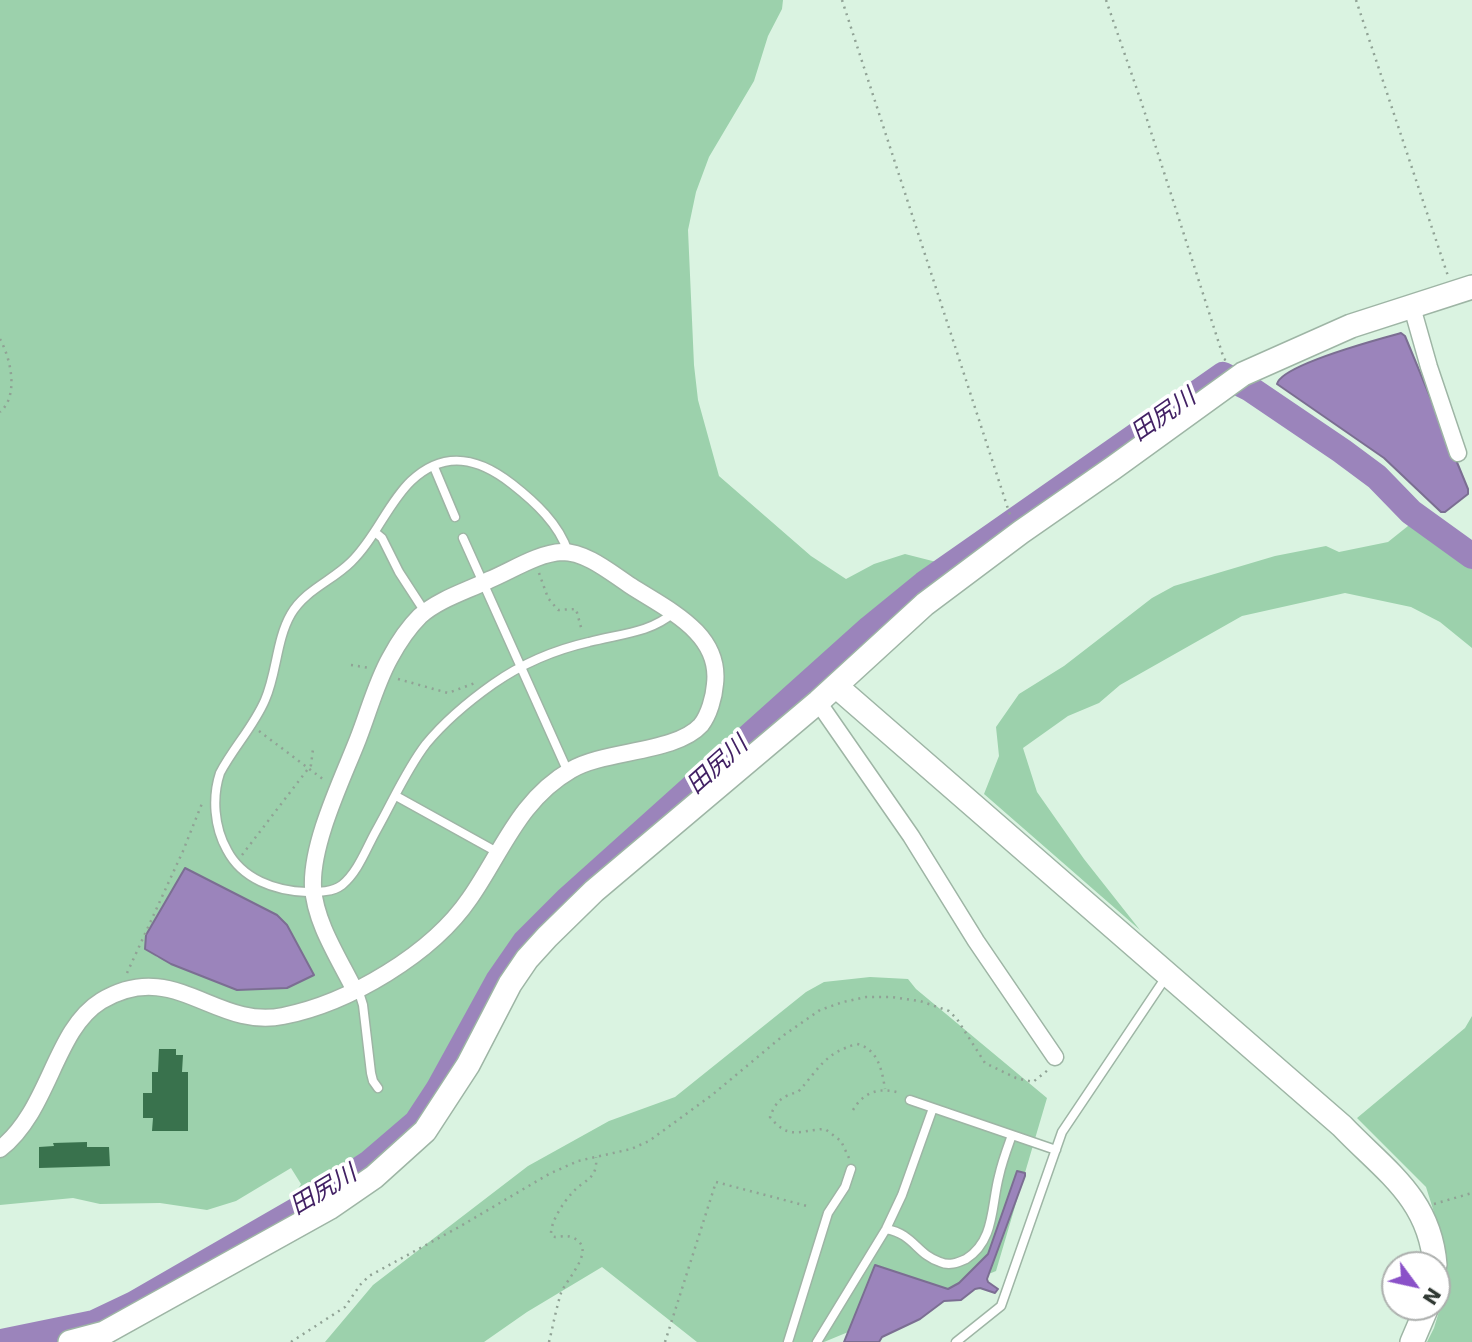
<!DOCTYPE html>
<html>
<head>
<meta charset="utf-8">
<style>
  body { margin:0 }
  #map { position:relative; width:1472px; height:1342px; overflow:hidden; background:#daf3e1; font-family:"DejaVu Sans",sans-serif }
  canvas { display:block }
  .north { position:absolute; left:1381px; top:1251px; width:70px; height:70px; box-sizing:border-box; background:#fff; border:2px solid #adb0ae; border-radius:50%; rotate:123deg; font-size:19px; font-weight:700; line-height:28px; text-align:center; color:#313a34 }
  .north::after { content:''; display:block; margin:auto; width:24px; height:32px; background:#8a51c8; clip-path:polygon(50% 0,100% 100%,50% 72%,0 100%) }
</style>
</head>
<body>
<div id="map">
<canvas width="1472" height="1342"></canvas>
<div class="north">N</div>
</div>
<script>
const c = document.querySelector('canvas').getContext('2d');
c.lineJoin = 'round';
function paint(path, color) {
  c.fillStyle = color;
  c.fill(path, 'evenodd');
}
function trace(path, color, width, dash) {
  c.strokeStyle = color;
  c.lineWidth = width;
  c.lineCap = dash ? 'butt' : 'round';
  c.setLineDash(dash || []);
  c.stroke(path);
}
function write(font, color, halo, rows, align = 'center') {
  c.font = font + ' "DejaVu Sans","Noto Sans JP",sans-serif';
  c.lineWidth = 7;
  c.setLineDash([]);
  c.textBaseline = 'middle';
  c.strokeStyle = halo;
  c.fillStyle = color;
  for (const [text, x, y, turn = 0] of rows) {
    c.save();
    c.translate(x, y);
    c.rotate((+turn || 0) * Math.PI / 180);
    c.textAlign = isNaN(turn) ? turn : align;
    if (halo) c.strokeText(text, 0, 0);
    c.fillText(text, 0, 0);
    c.restore();
  }
}
paint(new Path2D(`
  M 0,0 L 783,0 L 782,9 L 768,36 L 754,81 L 709,157 L 696,192 L 688,230 L 694,365 L 698,400 L 719,476 L 811,556 L 846,579 L 874,564 L 905,554 L 956,567 L 855,647 L 585,889 L 421,1121 L 346,1187 L 237,1253 L 226,1241 L 288,1205 L 301,1184 L 291,1168 L 236,1201 L 207,1210 L 160,1203 L 100,1204 L 73,1198 L 0,1205 ZM 185,868 L 277,915 L 287,925 L 313,975 L 287,988 L 237,990 L 157,957 L 145,943 L 147,935 Z
  M 1413,522 L 1472,564 L 1472,648 L 1440,622 L 1411,607 L 1345,593 L 1242,616 L 1120,685 L 1099,703 L 1068,716 L 1023,748 L 1037,792 L 1084,859 L 1140,930 L 984,794 L 999,756 L 996,727 L 1019,694 L 1064,666 L 1152,598 L 1174,586 L 1275,556 L 1326,546 L 1339,552 L 1388,542 Z
  M 870,977 L 908,979 L 916,989 L 1047,1098 L 996,1271 L 824,1342 L 697,1342 L 602,1267 L 527,1312 L 484,1342 L 325,1342 L 373,1285 L 528,1166 L 609,1121 L 675,1097 L 806,992 L 824,982 Z
  M 1472,1016 L 1472,1342 L 1427,1342 L 1434,1328 L 1447,1285 L 1443,1241 L 1426,1187 L 1357,1118 L 1465,1028 Z`), '#9cd1ac');
const water = new Path2D(`
  M 1401,333 L 1405,336 L 1468,489 L 1468,494 L 1445,512 L 1441,512 L 1384,458 L 1277,384 C 1281,365 1379,339 1401,333 Z
  M 185,868 L 277,915 L 287,925 L 314,975 L 287,988 L 237,990 L 171,964 L 145,949 L 146,935 Z
  M 1017,1171 L 1025,1173 L 1025,1176 L 987,1279 L 988,1282 L 998,1289 L 995,1293 L 980,1288 L 975,1289 L 961,1300 L 944,1301 L 920,1319 L 882,1337 L 879,1342 L 844,1342 L 875,1265 L 948,1289 L 959,1283 L 988,1254 Z`);
paint(water, '#9b84bb');
trace(water, '#7b6e92', 2);
trace(new Path2D(`
  M 1,1342 L 94,1323 L 134,1304 L 297,1210 L 368,1164 L 417,1122 L 438,1090 L 498,981 L 525,942 L 567,900 L 870,628 L 924,584 L 1223,375 L 1249,388 L 1342,451 L 1377,477 L 1411,512 L 1472,556`), '#9b84bb', 26);
paint(new Path2D(`
  M 159,1049 L 176,1049 L 176,1055 L 183,1055 L 182,1072 L 188,1072 L 188,1131 L 152,1131 L 153,1118 L 143,1118 L 143,1093 L 152,1093 L 152,1072 L 158,1072 Z
  M 87,1142 L 87,1147 L 109,1147 L 110,1166 L 39,1168 L 39,1147 L 54,1146 L 53,1143 Z`), '#39724d');
const lane = new Path2D(`
  M 434,467 L 455,517
  M 376,533 L 382,538 L 399,572 L 425,612
  M 463,538 L 568,772
  M 568,552 C 559,524 535,502 512,484 C 479,458 445,449 411,481 C 388,503 375,539 351,562 C 332,581 305,590 291,614 C 276,640 277,673 265,700 C 254,726 233,748 220,773 C 212,797 214,827 227,850 C 242,879 275,891 307,892 C 319,892 333,892 342,885 C 358,872 366,849 376,831 C 392,803 406,770 426,744 C 445,721 469,701 493,684 C 523,663 554,650 589,642 C 619,634 650,633 673,613
  M 396,796 L 497,852
  M 358,989 L 363,1005 L 371,1073 L 373,1081 L 378,1088
  M 910,1100 L 1056,1150
  M 886,1229 C 914,1234 916,1254 940,1262 C 949,1266 957,1263 966,1259 C 995,1241 991,1206 999,1176 C 1002,1162 1007,1149 1012,1135
  M 788,1342 L 828,1213 L 845,1187 L 851,1169
  M 817,1342 L 886,1229 L 902,1195 L 933,1108
  M 956,1342 L 1001,1306 L 1062,1132 L 1166,977`);
const street = new Path2D(`
  M 1412,307 L 1429,367 L 1458,453
  M 818,702 L 911,836 L 976,941 L 1055,1057
  M 0,1149 C 50,1110 54,1030 101,1001 C 174,957 215,1030 283,1016 C 349,1003 432,954 470,898 C 502,852 519,800 571,770 C 604,750 676,753 701,725 C 709,715 714,697 715,684 C 721,633 668,610 631,586 C 611,573 587,552 562,552 C 538,553 511,571 489,580 C 467,591 439,599 420,616 C 408,628 398,643 390,658 C 376,683 369,711 358,739 C 342,780 311,843 313,887 C 315,923 340,960 355,991`);
const secondary = new Path2D(`
  M 836,686 L 1342,1126 C 1384,1170 1430,1198 1435,1265
  M 70,1342 L 104,1333 L 329,1208 L 374,1177 L 425,1131 L 468,1065 L 510,984 L 527,959 L 547,937 L 594,891 L 818,702 L 925,604 L 1021,532 L 1113,468 L 1243,374 L 1351,326 L 1472,287
  M 1412,1342 L 1427,1307`);
trace(lane, '#9eb5a5', 11);
trace(street, '#9eb5a5', 19);
trace(secondary, '#9eb5a5', 26);
trace(new Path2D(`
  M 842,0 L 1011,518
  M 1106,0 L 1142,104 L 1224,359 L 1227,361
  M 1356,0 L 1448,276
  M 0,339 C 11,359 19,396 0,412
  M 539,573 L 548,598 L 558,610 L 576,609 L 582,631
  M 351,665 L 370,668
  M 398,679 L 448,693 L 475,683
  M 259,731 L 324,780
  M 242,855 L 311,765 L 313,749
  M 127,973 L 183,851 L 203,801
  M 853,1110 C 864,1091 881,1087 900,1093
  M 849,1158 L 841,1141 L 825,1129 C 800,1130 789,1141 770,1117 C 776,1101 782,1096 798,1092 C 819,1069 824,1053 857,1044 C 878,1049 882,1070 885,1089
  M 1434,1204 L 1472,1193
  M 291,1342 L 345,1307 L 360,1285 L 369,1276 L 459,1227 L 549,1174 L 578,1161 L 631,1149 L 649,1141 L 712,1095 L 784,1035 L 820,1010 L 843,1002 L 866,997 L 891,997 L 920,1001 L 949,1011 L 957,1019 L 985,1063 L 1016,1078 L 1033,1082 L 1048,1070
  M 549,1342 C 553,1326 556,1309 561,1293 C 566,1279 600,1247 571,1237 C 566,1235 560,1237 555,1237 L 551,1234 C 551,1221 563,1203 572,1193 C 584,1179 598,1180 596,1157
  M 665,1342 L 716,1182 L 807,1206`), '#90a295', 2.5, [2, 5]);
trace(lane, '#fff', 8);
trace(street, '#fff', 16);
trace(secondary, '#fff', 23);
write('italic 24px', '#422164', '#fff', [
  ["田尻川",1164,416,-35],
  ["田尻川",718,766,-42],
  ["田尻川",324,1191,-31]
]);
</script>
</body>
</html>
